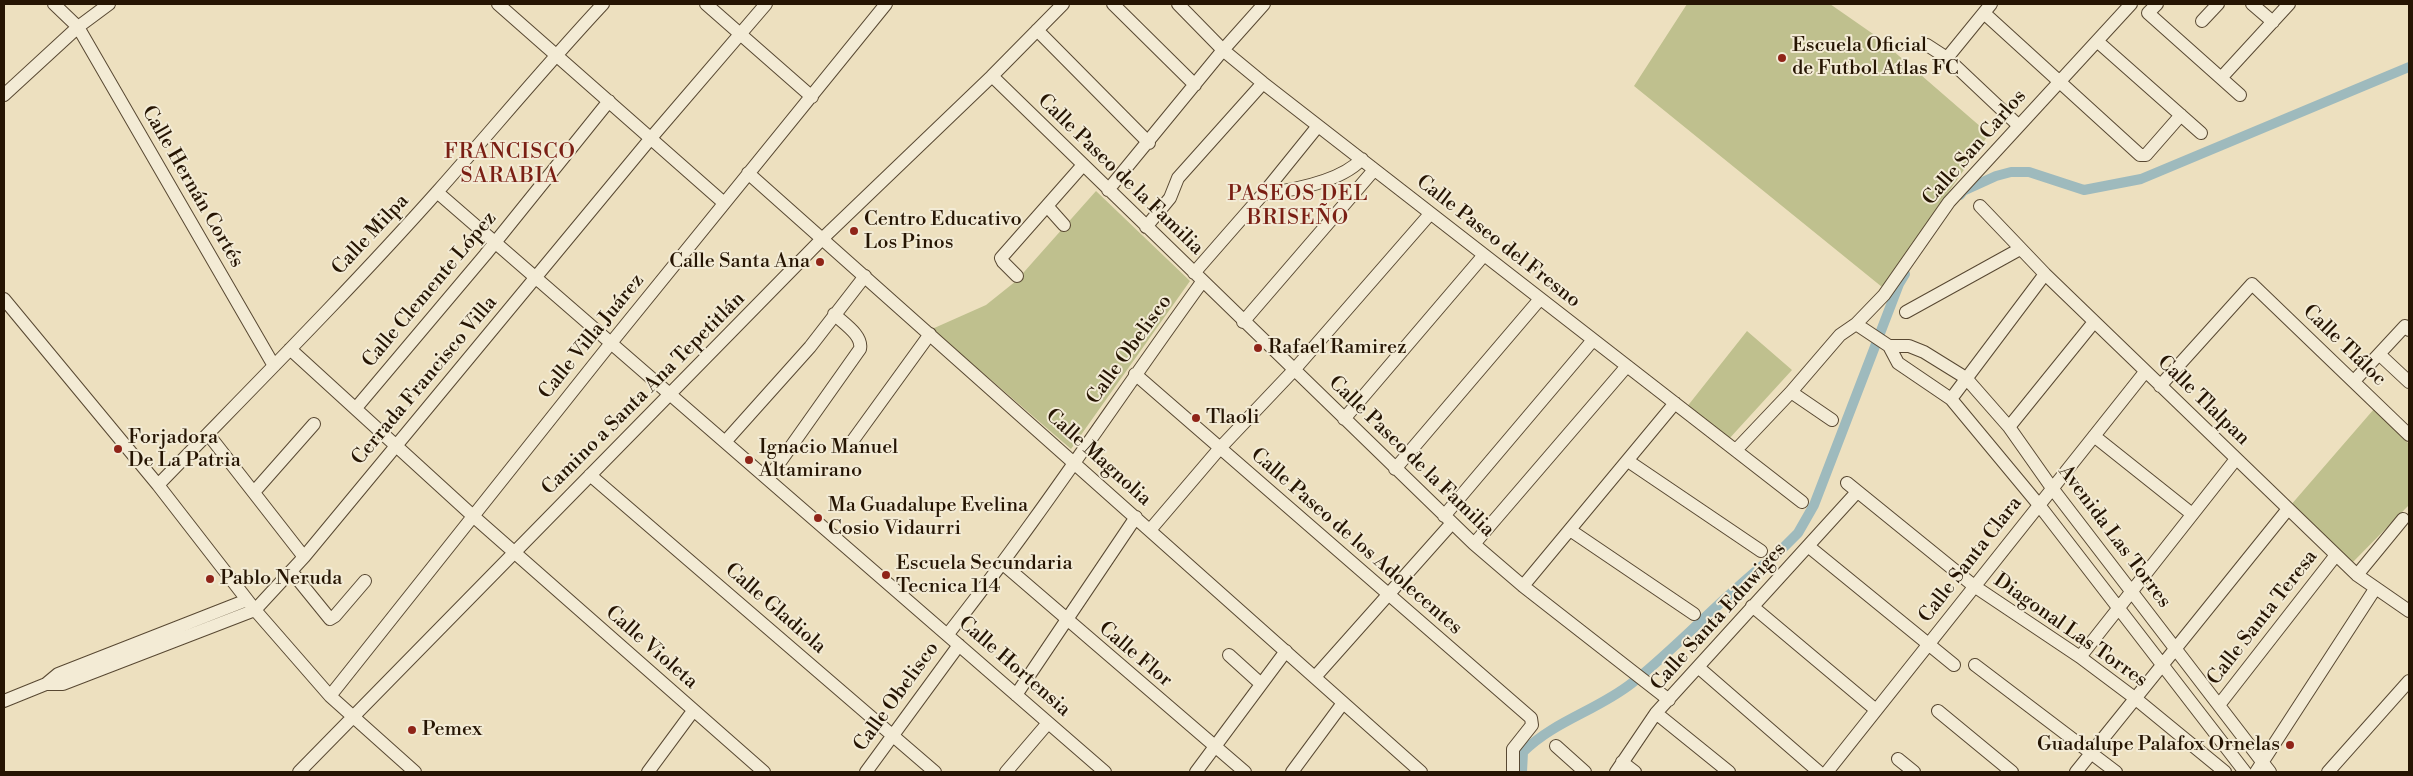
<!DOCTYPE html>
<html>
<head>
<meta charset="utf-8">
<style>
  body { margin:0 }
  #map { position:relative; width:2413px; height:776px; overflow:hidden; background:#ede0bf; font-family:"Libre Bodoni",serif }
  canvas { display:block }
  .frame { position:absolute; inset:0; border:5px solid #261503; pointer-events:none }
</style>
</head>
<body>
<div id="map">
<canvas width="2413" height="776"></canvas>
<div class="frame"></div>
</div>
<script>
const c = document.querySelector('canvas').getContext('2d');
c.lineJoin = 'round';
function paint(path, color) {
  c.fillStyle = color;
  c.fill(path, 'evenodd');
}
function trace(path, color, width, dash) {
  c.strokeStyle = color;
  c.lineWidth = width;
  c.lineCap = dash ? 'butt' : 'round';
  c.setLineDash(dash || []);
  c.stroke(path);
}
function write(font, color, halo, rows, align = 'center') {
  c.font = font + ' "Libre Bodoni",serif';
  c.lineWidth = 4;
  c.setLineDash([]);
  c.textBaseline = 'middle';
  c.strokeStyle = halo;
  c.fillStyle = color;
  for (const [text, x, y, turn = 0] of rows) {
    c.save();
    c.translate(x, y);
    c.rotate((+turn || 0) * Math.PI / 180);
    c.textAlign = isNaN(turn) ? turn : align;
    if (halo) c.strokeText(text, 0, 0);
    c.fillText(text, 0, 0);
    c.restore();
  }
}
paint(new Path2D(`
  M 1687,4 L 1830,4 L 1876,36 L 1989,134 L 1882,287 L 1634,86 Z
  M 1096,191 L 1190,281 L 1071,449 L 932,329 L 986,305 L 1016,281 Z
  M 1747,331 L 1792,370 L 1728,440 L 1686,408 Z
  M 2374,409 L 2409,444 L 2409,505 L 2352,563 L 2290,506 Z`), '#bfc08e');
trace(new Path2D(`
  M 1960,195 L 1963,191 L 1996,176 L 2011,172 L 2029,172 L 2084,190 L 2141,179 L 2409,67
  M 1522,772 L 1523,752 C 1554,721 1598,710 1632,683 C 1682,643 1725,594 1777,554 L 1798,533 L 1814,505 L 1899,284 L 1905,274`), '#9ebabd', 10);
const minor = new Path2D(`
  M 54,4 L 78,27 L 274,366
  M 498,4 L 724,203
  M 706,4 L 812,97
  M 1113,4 L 1195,85
  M 1178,4 L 1223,50 L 1263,83 L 1802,502
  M 2157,4 L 2148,13 L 2240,95
  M 2252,4 L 2273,22
  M 1984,13 L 2140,155 L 2146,155 L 2181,115
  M 2202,21 L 2218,4
  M 1037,30 L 1149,143
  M 2097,41 L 2201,133
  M 1927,45 L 1947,58 L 2018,125
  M 1947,58 L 1991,4
  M 992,76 L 1474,544 L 1523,586 L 1669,700
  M 2221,78 L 2289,4
  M 4,95 L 78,27 L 109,4
  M 748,173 L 1421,772
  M 1108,190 L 1223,50 L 1264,4
  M 437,192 L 1105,772
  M 1263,194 C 1294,190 1340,182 1362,159
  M 1047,206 L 1064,225
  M 1980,206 L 2045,274 L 2357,575 L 2409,611
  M 1146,227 L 1170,198 L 1178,178 L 1263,83
  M 1194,273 L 1263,194 L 1318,126
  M 1017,276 L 1003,262 L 1001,258 L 1083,165
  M 4,299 L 158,485 L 255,610 L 330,696 L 415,772
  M 1906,312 L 2020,249
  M 1243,322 L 1374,170
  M 1856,324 L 1884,295 L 1949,202 L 2131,4
  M 1889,346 L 1909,346 L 1924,352 L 1966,378 L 2009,427 L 2052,488 L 2270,772
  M 290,349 L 473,516 L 764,772
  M 2379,354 L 2409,382
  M 1135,374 L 1531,718 L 1532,725 L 1513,749 L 1513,772
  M 2354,381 L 2405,326 L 2409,330
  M 2160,386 L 2252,284 L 2409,435
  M 1791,392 L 1832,420
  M 1951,399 L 2045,274
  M 356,408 L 485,255 L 609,101
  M 1344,419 L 1484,255
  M 2009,427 L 2094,322
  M 208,434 L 304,557
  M 2094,436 L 2192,514
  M 725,442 L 810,347 L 865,276
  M 851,443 L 930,334
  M 1736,450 L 1791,392 L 1840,335 L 1856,324 L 1889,346 L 1898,363 L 1951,399 L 2039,505 L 2245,772
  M 1628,461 L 1761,551
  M 1395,469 L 1540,299
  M 590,475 L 935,772
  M 768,479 L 860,349 C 863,335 843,323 834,314
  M 1847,483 L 1974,586 L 2080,657 L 2136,699 L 2225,772
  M 158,485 C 252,388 348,292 438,191 C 493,129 546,65 603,4
  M 254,492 L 314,424
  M 1444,516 L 1593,340
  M 1150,530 L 1220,448 L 1294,370 L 1430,214
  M 1570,530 L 1694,614
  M 1474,544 L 1627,366
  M 1808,546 L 1954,665
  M 1003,564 L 1245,772
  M 291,571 L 330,619 L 335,616 L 365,581
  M 2357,575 L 2403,519
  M 1523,586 L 1675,403
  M 1752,606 L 1876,710
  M 948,634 C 1038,520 1117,399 1202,282
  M 1229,655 L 1261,684
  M 2080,657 L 2236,459
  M 1975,665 L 2116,772
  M 1698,667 L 1819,772
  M 1315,677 L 1452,523
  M 46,684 L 63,684 L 255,610 L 304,557 L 651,138 L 766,4
  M 1016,695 L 1136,517
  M 330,696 L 611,343 L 886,4
  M 4,701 L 46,684 L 58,674 L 247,600
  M 2219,705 L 2336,555
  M 1938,711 L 2012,772
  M 1656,713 L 1729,772
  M 1556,746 L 1585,772
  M 1898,759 L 1914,772
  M 1622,762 L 1635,772
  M 299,772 L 822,239 L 992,76 L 1063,4
  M 648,772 L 693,711
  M 866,772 L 959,645
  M 1006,772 L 1048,723
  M 1196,772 L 1286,651
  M 1292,772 L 1343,703
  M 1616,772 L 1656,713 L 1857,492
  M 1827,772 L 2145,372
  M 2076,772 L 2288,509
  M 2256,772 L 2375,589
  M 2328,772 L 2409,681`);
trace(minor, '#584832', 14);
trace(minor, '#f3ebd5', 12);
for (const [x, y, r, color] of [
  [1782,58,5,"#8f2418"],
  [854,231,5,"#8f2418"],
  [820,262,5,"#8f2418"],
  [1258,348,5,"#8f2418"],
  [1196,418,5,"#8f2418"],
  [118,449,5,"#8f2418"],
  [749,460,5,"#8f2418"],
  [818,518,5,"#8f2418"],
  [886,575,5,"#8f2418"],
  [210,579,5,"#8f2418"],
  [412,730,5,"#8f2418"],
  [2290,745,5,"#8f2418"]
]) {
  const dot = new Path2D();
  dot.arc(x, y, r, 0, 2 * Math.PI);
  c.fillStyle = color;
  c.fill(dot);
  trace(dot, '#f3ebd5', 2);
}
write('20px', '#261503', '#f3ebd5', [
  ["Escuela Oficial",1792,46],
  ["de Futbol Atlas FC",1792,69],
  ["Centro Educativo",864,220],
  ["Los Pinos",864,243],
  ["Calle Santa Ana",810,262,"right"],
  ["Rafael Ramirez",1268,348],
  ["Tlaoli",1206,418],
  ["Forjadora",128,438],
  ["De La Patria",128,461],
  ["Ignacio Manuel",759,448],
  ["Altamirano",759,471],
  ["Ma Guadalupe Evelina",828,506],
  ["Cosio Vidaurri",828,529],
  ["Escuela Secundaria",896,564],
  ["Tecnica 114",896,587],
  ["Pablo Neruda",220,579],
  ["Pemex",422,730],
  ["Guadalupe Palafox Ornelas",2280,745,"right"]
], 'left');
write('20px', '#261503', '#f3ebd5', [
  ["Calle San Carlos",1975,148,-49],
  ["Calle Paseo de la Familia",1120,175,44],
  ["Calle Hernán Cortés",192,187,60],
  ["Calle Milpa",371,235,-47],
  ["Calle Paseo del Fresno",1498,242,38],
  ["Calle Clemente López",430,290,-50],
  ["Calle Villa Juárez",592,337,-51],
  ["Calle Tláloc",2344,346,44],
  ["Calle Obelisco",1130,350,-54],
  ["Cerrada Francisco Villa",425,381,-50],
  ["Camino a Santa Ana Tepetitlán",644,394,-45],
  ["Calle Tlalpan",2203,401,44],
  ["Calle Paseo de la Familia",1411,457,44],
  ["Calle Magnolia",1098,458,42],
  ["Avenida Las Torres",2114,537,53],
  ["Calle Paseo de los Adolecentes",1356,542,41],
  ["Calle Santa Clara",1971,560,-52],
  ["Calle Gladiola",775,609,41],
  ["Calle Santa Eduwiges",1719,617,-48],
  ["Calle Santa Teresa",2263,618,-52],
  ["Diagonal Las Torres",2070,631,35],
  ["Calle Violeta",651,648,41],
  ["Calle Flor",1135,655,40],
  ["Calle Hortensia",1014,667,41],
  ["Calle Obelisco",897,697,-54]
]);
c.letterSpacing = '1px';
write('21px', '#7a1f14', '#f3ebd5', [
  ["FRANCISCO",510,153],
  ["SARABIA",510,177],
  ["PASEOS DEL",1298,195],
  ["BRISEÑO",1298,219]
]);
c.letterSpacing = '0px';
</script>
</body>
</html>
